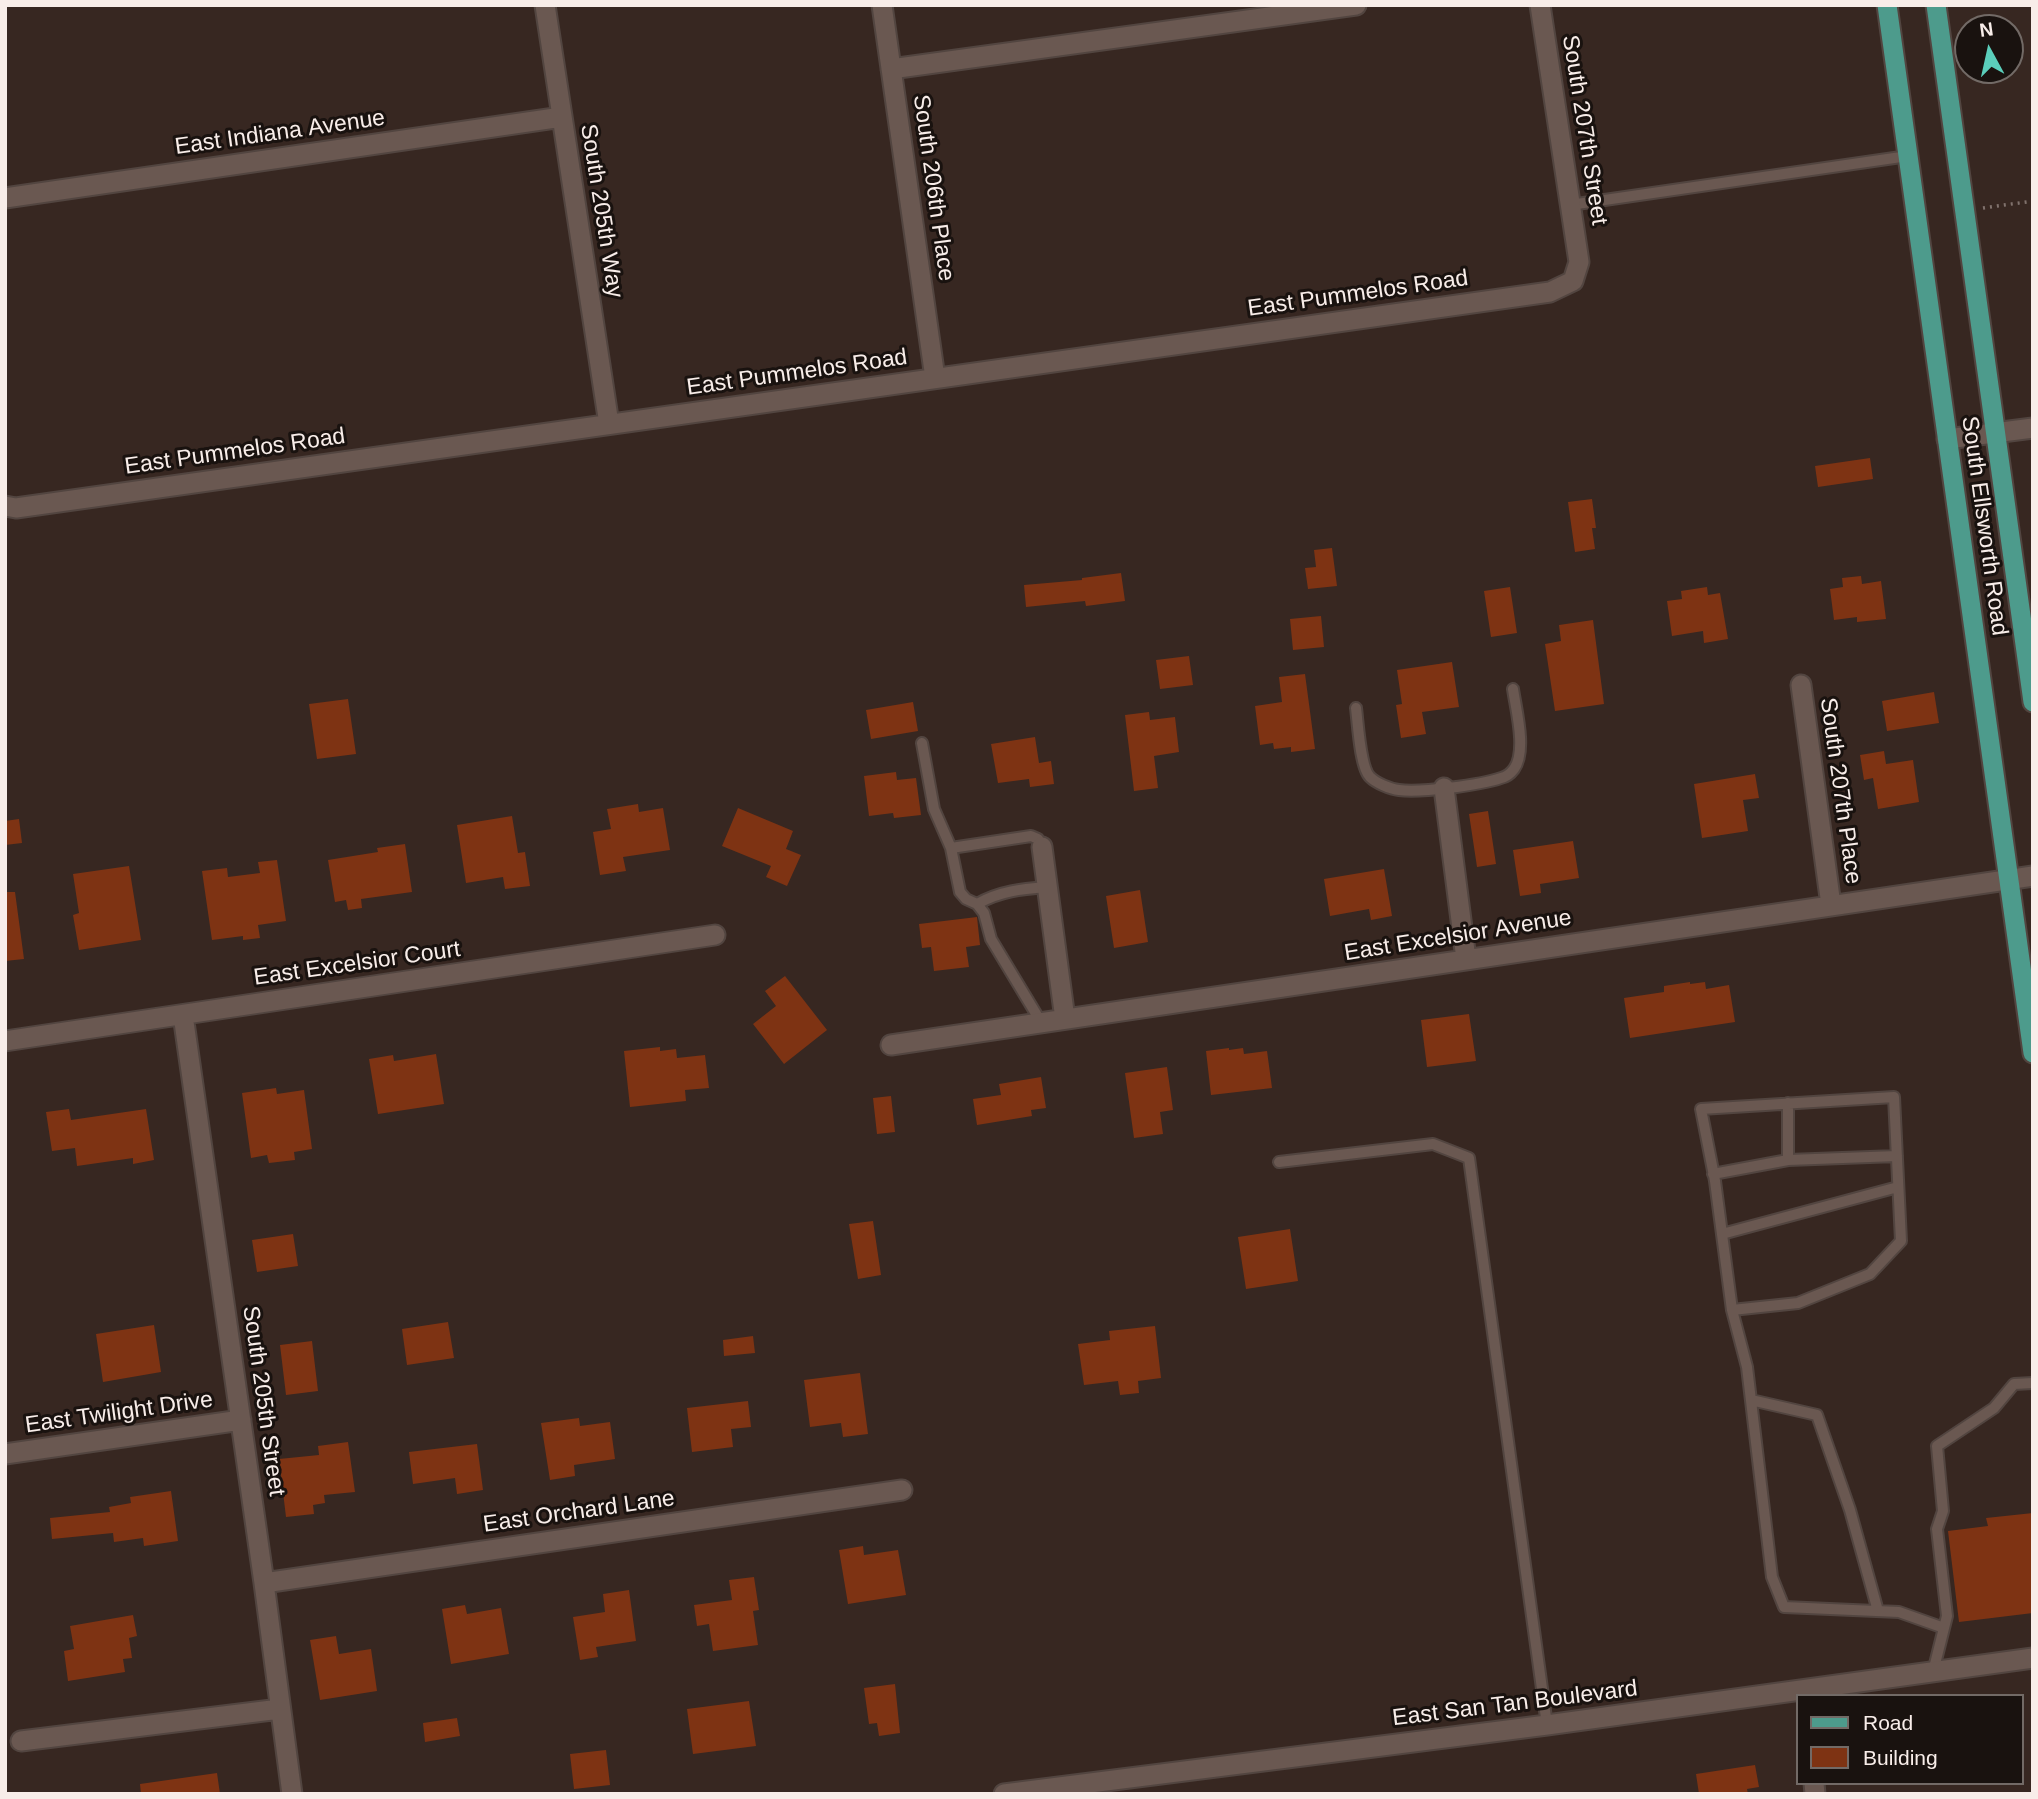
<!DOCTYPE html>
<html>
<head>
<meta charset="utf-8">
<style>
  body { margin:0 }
  #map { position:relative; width:2038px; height:1799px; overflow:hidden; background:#372721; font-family:Helvetica,sans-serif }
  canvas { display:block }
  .frame { position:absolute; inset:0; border:7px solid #f8ede9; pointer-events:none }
  .legend { position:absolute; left:1796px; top:1694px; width:228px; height:91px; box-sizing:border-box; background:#19120f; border:2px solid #726a66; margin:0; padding:9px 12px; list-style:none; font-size:21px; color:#f8ede9 }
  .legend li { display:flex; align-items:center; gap:14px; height:35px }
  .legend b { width:35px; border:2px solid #726a66 }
  .north { position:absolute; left:1954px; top:14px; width:70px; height:70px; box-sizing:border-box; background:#19120f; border:2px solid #726a66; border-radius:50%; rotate:352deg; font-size:19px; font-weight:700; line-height:28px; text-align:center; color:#f8ede9 }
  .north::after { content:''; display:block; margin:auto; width:24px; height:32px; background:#5bcebb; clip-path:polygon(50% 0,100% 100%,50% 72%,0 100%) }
</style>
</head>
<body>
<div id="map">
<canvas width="2038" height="1799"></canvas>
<div class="frame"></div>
<ul class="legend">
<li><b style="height:9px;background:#4d9b8c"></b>Road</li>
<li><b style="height:19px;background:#7e3313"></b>Building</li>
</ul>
<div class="north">N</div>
</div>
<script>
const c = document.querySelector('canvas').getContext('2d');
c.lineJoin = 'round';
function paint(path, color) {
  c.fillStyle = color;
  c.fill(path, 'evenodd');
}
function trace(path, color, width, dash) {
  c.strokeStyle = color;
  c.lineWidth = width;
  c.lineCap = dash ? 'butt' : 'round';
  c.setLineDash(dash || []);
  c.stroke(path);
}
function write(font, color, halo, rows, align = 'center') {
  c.font = font + ' Helvetica,sans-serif';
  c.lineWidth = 6;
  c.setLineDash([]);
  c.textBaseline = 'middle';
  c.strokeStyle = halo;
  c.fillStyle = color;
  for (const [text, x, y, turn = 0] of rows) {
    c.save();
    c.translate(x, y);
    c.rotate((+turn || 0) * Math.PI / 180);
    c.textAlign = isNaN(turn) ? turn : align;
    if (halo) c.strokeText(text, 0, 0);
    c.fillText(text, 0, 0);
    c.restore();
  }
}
paint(new Path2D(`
  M 1870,458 L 1873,479 L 1818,487 L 1815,466 Z
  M 1592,499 L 1596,528 L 1592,528 L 1595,549 L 1575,552 L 1568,502 Z
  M 1332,548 L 1337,586 L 1308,589 L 1305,568 L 1316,567 L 1314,550 Z
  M 1121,573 L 1125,601 L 1086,606 L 1085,601 L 1026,607 L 1024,585 L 1082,580 L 1082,578 Z
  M 1861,576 L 1862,584 L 1881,581 L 1886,619 L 1857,622 L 1857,617 L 1834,620 L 1830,589 L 1843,587 L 1842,578 Z
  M 1510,587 L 1517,633 L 1491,637 L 1484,591 Z
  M 1707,587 L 1708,595 L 1720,593 L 1728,639 L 1704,643 L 1703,631 L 1672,636 L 1667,601 L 1682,599 L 1681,591 Z
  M 1321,616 L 1324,647 L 1293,650 L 1290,619 Z
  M 1593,620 L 1604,704 L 1555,711 L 1545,644 L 1561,641 L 1559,625 Z
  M 1189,656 L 1193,685 L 1160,689 L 1156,660 Z
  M 1452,662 L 1459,707 L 1422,712 L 1426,734 L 1401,738 L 1396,705 L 1402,704 L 1397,670 Z
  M 1305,674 L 1315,749 L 1291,752 L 1291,747 L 1274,749 L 1273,743 L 1260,745 L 1255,706 L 1282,702 L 1279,677 Z
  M 1934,692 L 1939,723 L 1887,731 L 1882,701 Z
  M 348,699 L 356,754 L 317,759 L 309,704 Z
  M 913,702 L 918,731 L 871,739 L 866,710 Z
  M 1149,712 L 1150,720 L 1175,717 L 1179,752 L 1154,756 L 1158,788 L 1134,791 L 1125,715 Z
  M 1035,737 L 1039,763 L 1051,761 L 1054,784 L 1030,787 L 1029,779 L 998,783 L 991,744 Z
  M 1884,751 L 1886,764 L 1913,760 L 1919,802 L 1878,809 L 1873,778 L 1864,780 L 1860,755 Z
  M 896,772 L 897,780 L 916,778 L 921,815 L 894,818 L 893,813 L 869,816 L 864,776 Z
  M 1755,774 L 1759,798 L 1743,800 L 1748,831 L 1702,838 L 1694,784 Z
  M 638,804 L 639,812 L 663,808 L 670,850 L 623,857 L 626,871 L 600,875 L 593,832 L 611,829 L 607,809 Z
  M 738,808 L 793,831 L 786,849 L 801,855 L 787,886 L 766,877 L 771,866 L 722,846 Z
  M 1488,811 L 1496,864 L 1477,867 L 1469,814 Z
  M 512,816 L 518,853 L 525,852 L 530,886 L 505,889 L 503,877 L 466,883 L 457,825 Z
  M 19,819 L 22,843 L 5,845 L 5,821 Z
  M 1573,841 L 1579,878 L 1540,884 L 1541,893 L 1520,896 L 1513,850 Z
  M 405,844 L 412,892 L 361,899 L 362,908 L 348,910 L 346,900 L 335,902 L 328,860 L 378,852 L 377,848 Z
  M 277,860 L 286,921 L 258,925 L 260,938 L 243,940 L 243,936 L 212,940 L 202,871 L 227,868 L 228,877 L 260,873 L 258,862 Z
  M 129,866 L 141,940 L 79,950 L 73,915 L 79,913 L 73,874 Z
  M 1384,869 L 1392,916 L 1371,920 L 1369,909 L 1330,916 L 1324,879 Z
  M 1140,890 L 1148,942 L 1114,948 L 1106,896 Z
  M 5,892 L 15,892 L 24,959 L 5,961 Z
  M 977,917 L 980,945 L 966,947 L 969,967 L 934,971 L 931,947 L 922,948 L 919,924 Z
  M 785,976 L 827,1030 L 784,1064 L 753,1024 L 776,1006 L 765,991 Z
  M 1690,982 L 1690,984 L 1705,982 L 1706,989 L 1729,985 L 1735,1022 L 1630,1038 L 1624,998 L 1664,992 L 1664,986 Z
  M 1469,1014 L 1476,1061 L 1427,1067 L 1421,1020 Z
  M 660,1047 L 660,1051 L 676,1049 L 677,1058 L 705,1055 L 709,1088 L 685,1090 L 686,1101 L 630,1107 L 624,1051 Z
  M 1229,1048 L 1229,1050 L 1243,1048 L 1244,1054 L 1267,1051 L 1272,1088 L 1211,1095 L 1206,1051 Z
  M 436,1054 L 444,1104 L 378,1114 L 369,1059 L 393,1055 L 394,1061 Z
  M 1167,1067 L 1173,1110 L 1160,1112 L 1163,1134 L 1134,1138 L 1125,1073 Z
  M 1041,1077 L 1046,1108 L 1031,1110 L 1032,1116 L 977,1125 L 973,1099 L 1001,1095 L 999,1084 Z
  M 276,1088 L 277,1094 L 304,1090 L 312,1149 L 294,1152 L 295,1160 L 269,1163 L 267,1155 L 251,1158 L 242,1093 Z
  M 891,1096 L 895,1132 L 877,1134 L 873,1098 Z
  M 69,1109 L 71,1120 L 146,1109 L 154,1160 L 133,1164 L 133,1158 L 77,1166 L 75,1148 L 52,1151 L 46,1112 Z
  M 873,1221 L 881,1275 L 858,1279 L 849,1224 Z
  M 1290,1229 L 1298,1281 L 1246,1289 L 1238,1237 Z
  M 293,1234 L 298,1266 L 257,1272 L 252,1240 Z
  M 448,1322 L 454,1358 L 407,1365 L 402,1329 Z
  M 154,1325 L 161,1372 L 103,1382 L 96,1334 Z
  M 1155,1326 L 1161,1378 L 1138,1381 L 1139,1393 L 1120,1395 L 1118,1381 L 1084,1385 L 1078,1344 L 1110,1340 L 1109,1331 Z
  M 753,1336 L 755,1353 L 724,1356 L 723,1340 Z
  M 312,1341 L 318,1391 L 286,1395 L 280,1345 Z
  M 860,1373 L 868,1434 L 843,1437 L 841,1423 L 810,1427 L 804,1380 Z
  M 748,1401 L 751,1427 L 731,1429 L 733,1447 L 692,1452 L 687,1408 Z
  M 579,1418 L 580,1426 L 610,1422 L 615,1459 L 574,1465 L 575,1476 L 550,1480 L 541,1423 Z
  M 348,1442 L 355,1492 L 324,1495 L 325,1503 L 313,1505 L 314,1514 L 286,1517 L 279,1459 L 319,1455 L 318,1446 Z
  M 477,1444 L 483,1490 L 457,1494 L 455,1478 L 413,1484 L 409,1452 Z
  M 171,1491 L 178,1541 L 144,1546 L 143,1538 L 114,1542 L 113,1533 L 52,1539 L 50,1518 L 110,1512 L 109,1507 L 131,1503 L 130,1497 Z
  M 2033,1513 L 2033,1613 L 1959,1622 L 1948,1531 L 1988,1526 L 1986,1518 Z
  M 863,1546 L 864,1555 L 898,1550 L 906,1595 L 848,1604 L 839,1550 Z
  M 754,1577 L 759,1610 L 753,1611 L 758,1645 L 713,1651 L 709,1624 L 697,1626 L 694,1605 L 732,1600 L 729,1580 Z
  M 629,1590 L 636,1641 L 596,1647 L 598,1657 L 580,1660 L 573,1617 L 605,1612 L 603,1594 Z
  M 465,1605 L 467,1614 L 501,1608 L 509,1654 L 451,1664 L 442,1609 Z
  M 133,1615 L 137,1636 L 129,1638 L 132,1658 L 123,1659 L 125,1672 L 68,1681 L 64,1651 L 74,1649 L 70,1626 Z
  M 336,1636 L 339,1654 L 371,1649 L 377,1691 L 320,1700 L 310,1640 Z
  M 895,1684 L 900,1733 L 879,1736 L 877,1723 L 869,1724 L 864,1688 Z
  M 749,1701 L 756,1746 L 693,1754 L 687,1709 Z
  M 457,1718 L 460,1736 L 425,1742 L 423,1723 Z
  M 606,1750 L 610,1785 L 574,1789 L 570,1754 Z
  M 1755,1765 L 1759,1787 L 1747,1789 L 1748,1794 L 1699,1794 L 1696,1774 Z
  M 217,1773 L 220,1794 L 141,1794 L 140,1784 Z`), '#7e3313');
const service = new Path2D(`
  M 1570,205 L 1908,156
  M 1356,708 C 1358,723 1360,767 1370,777 C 1376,783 1390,789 1399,790 C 1420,793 1481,785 1501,778 C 1506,777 1511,773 1514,769 C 1527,751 1516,710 1513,689
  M 922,743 L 934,809 L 951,848 L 960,892 L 966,899 L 977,904 L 984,913 L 991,939 L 1041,1022
  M 951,848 L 1031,836 L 1038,839 L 1042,847
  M 977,904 C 1000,891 1022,889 1047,887
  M 1788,1103 L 1788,1160
  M 1279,1162 L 1433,1144 L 1469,1158 L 1547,1725
  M 1713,1174 L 1788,1160 L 1897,1156
  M 1722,1234 L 1898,1187
  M 1732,1310 L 1798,1303 L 1870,1274 L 1901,1241 L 1894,1097 L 1701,1109 L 1715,1181 L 1732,1310 L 1747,1367 L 1772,1577 L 1784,1607 L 1899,1612 L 1944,1628
  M 1751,1400 L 1817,1415 L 1850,1510 L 1878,1611
  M 1933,1672 L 1947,1616 L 1937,1529 L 1943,1511 L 1937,1446 L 1994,1408 L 2014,1384 L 2033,1383`);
const minor = new Path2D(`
  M 545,5 L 609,424
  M 882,5 L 935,378
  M 891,69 L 1356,5
  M 5,198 L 562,117
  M 1947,439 L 2033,428
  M 5,506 L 16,508 L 1550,292 L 1573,281 L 1579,262 L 1540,5
  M 1801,685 L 1831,905
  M 1444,788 L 1466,959
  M 1042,847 L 1065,1019
  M 183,1015 L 264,1583 L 292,1794
  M 5,1041 L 715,935
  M 891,1045 L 2033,876
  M 5,1454 L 241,1420
  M 264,1583 L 902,1490
  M 21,1741 L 280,1709
  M 1814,1783 L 1815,1794`);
const tertiary = new Path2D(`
  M 1004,1794 L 1547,1725 L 2033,1658`);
const primary = new Path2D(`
  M 1887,5 L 2033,1053
  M 1936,5 L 2033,702`);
trace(service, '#524540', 14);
trace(minor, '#524540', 23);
trace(tertiary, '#524540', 23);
trace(primary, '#524540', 23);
trace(new Path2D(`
  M 1983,208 L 2033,201`), '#80726d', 3.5, [2, 5]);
trace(service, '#6a5851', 10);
trace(minor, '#6a5851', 19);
trace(tertiary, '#6a5851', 19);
trace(primary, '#4d9b8c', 19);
write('23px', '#f8ede9', '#19120f', [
  ["South 207th Street",1584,130,81],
  ["East Indiana Avenue",280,133,-8],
  ["South 206th Place",933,188,82],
  ["South 205th Way",601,211,81],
  ["East Pummelos Road",1358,294,-8],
  ["East Pummelos Road",797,373,-8],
  ["East Pummelos Road",235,452,-8],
  ["South Ellsworth Road",1984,526,82],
  ["South 207th Place",1840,791,82],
  ["East Excelsior Avenue",1458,936,-9],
  ["East Excelsior Court",357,964,-8],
  ["South 205th Street",263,1401,82],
  ["East Twilight Drive",119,1413,-8],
  ["East Orchard Lane",579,1512,-8],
  ["East San Tan Boulevard",1515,1704,-7]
]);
</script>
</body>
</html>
